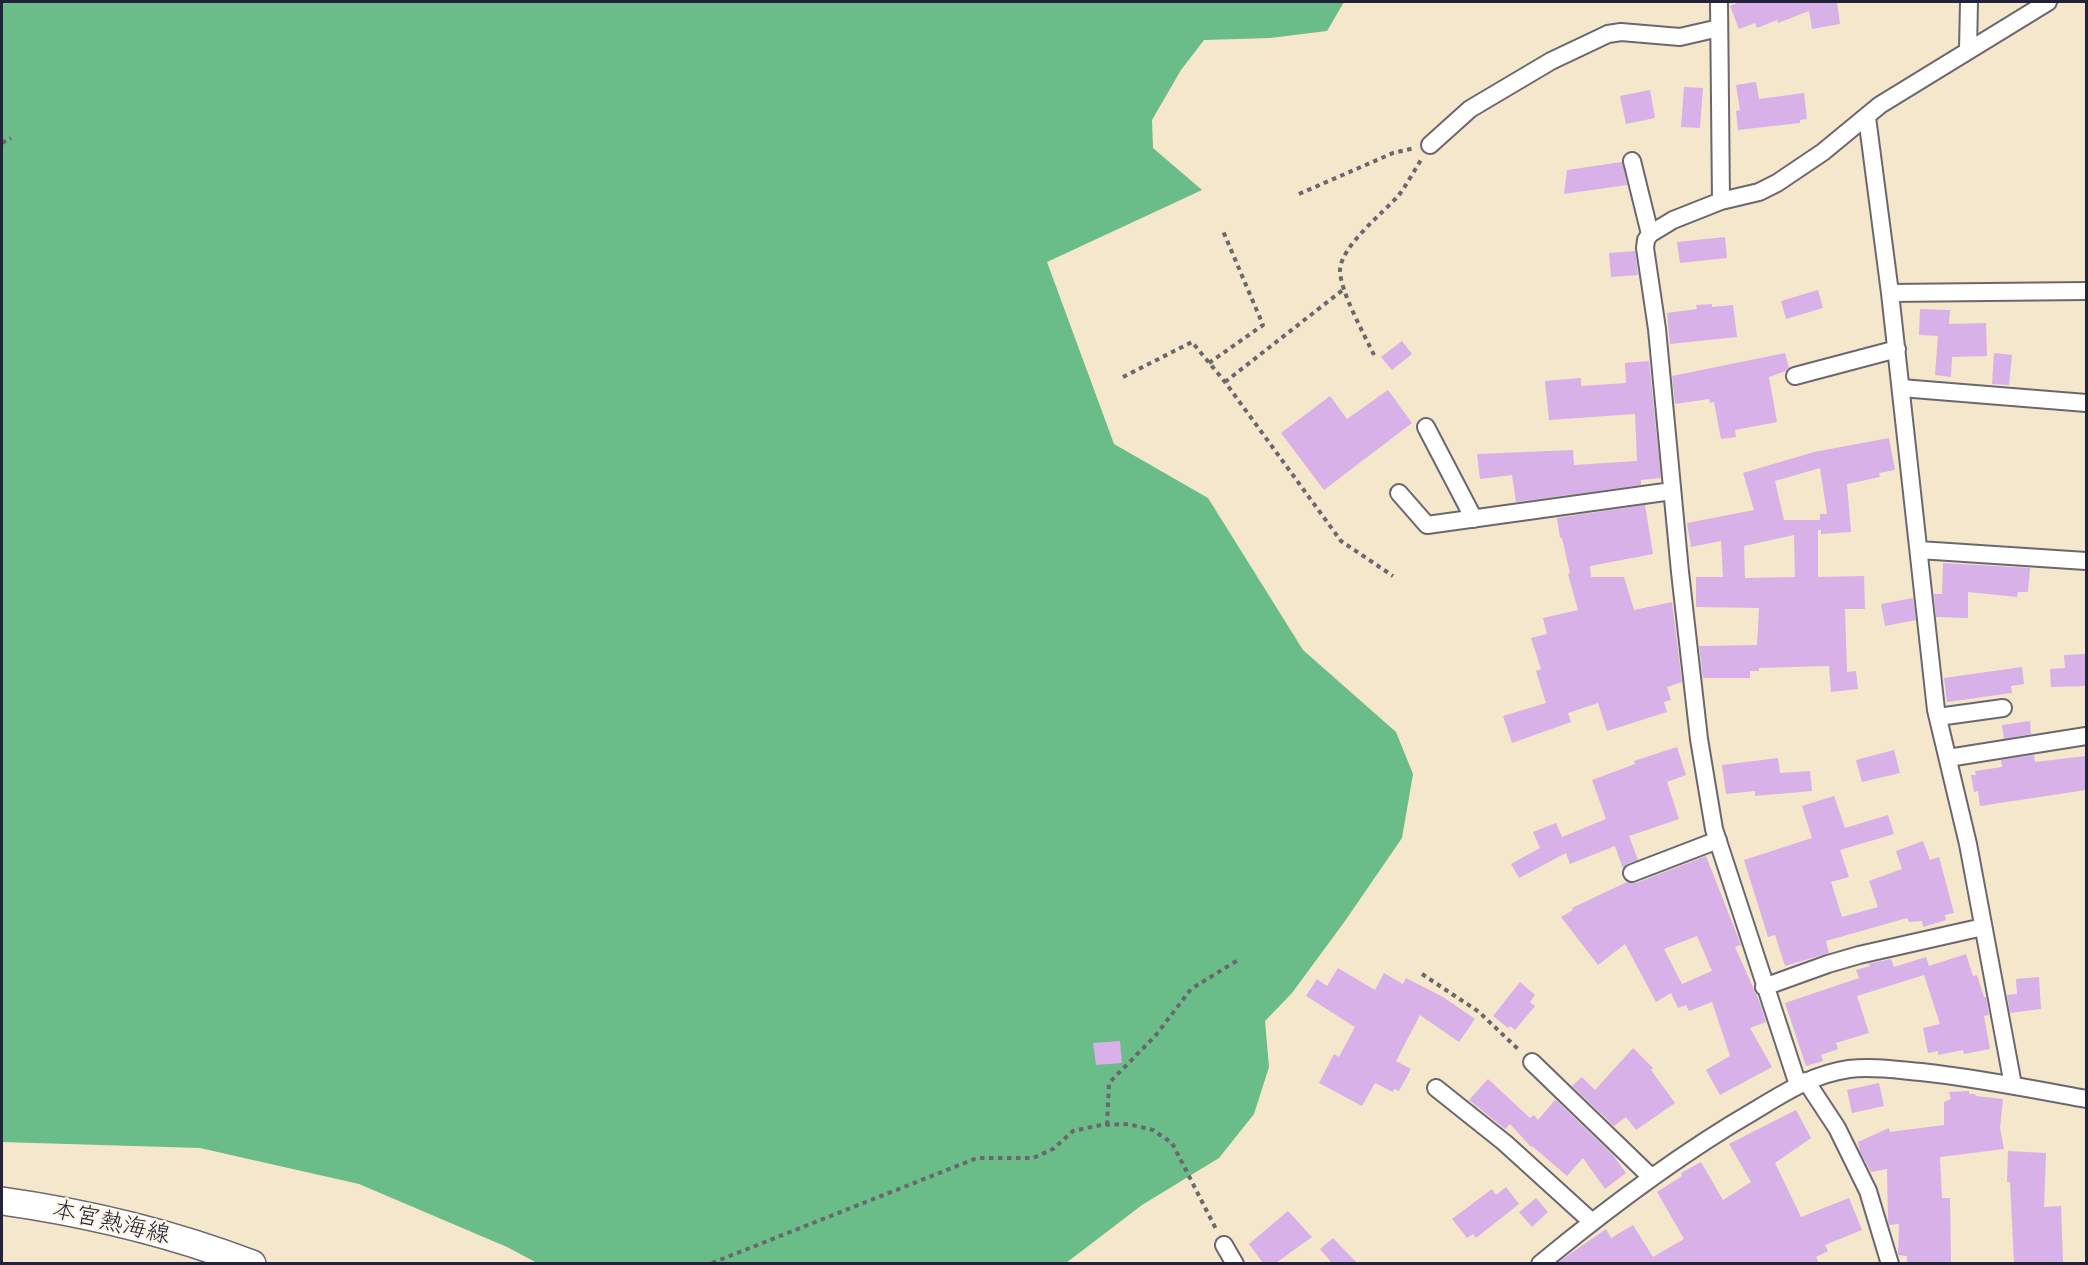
<!DOCTYPE html>
<html>
<head>
<meta charset="utf-8">
<style>
  body { margin:0 }
  #map { position:relative; width:2088px; height:1265px; overflow:hidden; background:#f4e7cc; font-family:Caveat,sans-serif }
  canvas { display:block }
  .frame { position:absolute; inset:0; border:3px solid #22223b; pointer-events:none }
</style>
</head>
<body>
<div id="map">
<canvas width="2088" height="1265"></canvas>
<div class="frame"></div>
</div>
<script>
const c = document.querySelector('canvas').getContext('2d');
c.lineJoin = 'round';
function paint(path, color) {
  c.fillStyle = color;
  c.fill(path, 'evenodd');
}
function trace(path, color, width, dash) {
  c.strokeStyle = color;
  c.lineWidth = width;
  c.lineCap = dash ? 'butt' : 'round';
  c.setLineDash(dash || []);
  c.stroke(path);
}
function write(font, color, halo, rows, align = 'center') {
  c.font = font + ' Caveat,"Klee One",sans-serif';
  c.lineWidth = 4.5;
  c.setLineDash([]);
  c.textBaseline = 'middle';
  c.strokeStyle = halo;
  c.fillStyle = color;
  for (const [text, x, y, turn = 0] of rows) {
    c.save();
    c.translate(x, y);
    c.rotate((+turn || 0) * Math.PI / 180);
    c.textAlign = isNaN(turn) ? turn : align;
    if (halo) c.strokeText(text, 0, 0);
    c.fillText(text, 0, 0);
    c.restore();
  }
}
paint(new Path2D(`
  M 2,2 L 1344,2 L 1327,31 L 1270,38 L 1204,40 L 1181,70 L 1152,120 L 1153,148 L 1202,190 L 1047,262 L 1114,444 L 1208,498 L 1303,650 L 1396,732 L 1413,774 L 1402,838 L 1345,921 L 1292,993 L 1265,1021 L 1269,1067 L 1254,1114 L 1219,1158 L 1142,1205 L 1066,1263 L 539,1264 L 507,1247 L 359,1184 L 200,1148 L 2,1142 Z`), '#6abc88');
paint(new Path2D(`
  M 1740,2 L 1837,2 L 1840,24 L 1812,29 L 1809,11 L 1778,23 L 1777,20 L 1757,28 L 1755,23 L 1739,29 L 1730,6 Z
  M 1756,82 L 1759,99 L 1804,93 L 1807,119 L 1800,120 L 1800,123 L 1738,130 L 1736,111 L 1740,110 L 1736,85 Z
  M 1684,87 L 1703,88 L 1700,128 L 1681,127 Z
  M 1650,90 L 1655,118 L 1626,124 L 1620,96 Z
  M 1622,162 L 1627,185 L 1564,194 L 1567,170 Z
  M 1725,237 L 1727,258 L 1680,263 L 1677,242 Z
  M 1635,251 L 1638,275 L 1611,277 L 1609,253 Z
  M 1818,290 L 1823,308 L 1786,319 L 1781,301 Z
  M 1712,304 L 1712,307 L 1733,305 L 1737,337 L 1670,344 L 1667,313 L 1697,309 L 1696,305 Z
  M 1920,309 L 1950,310 L 1949,324 L 1986,323 L 1987,356 L 1952,357 L 1951,377 L 1935,375 L 1938,336 L 1919,335 Z
  M 1402,341 L 1412,354 L 1392,370 L 1381,357 Z
  M 1785,353 L 1789,368 L 1786,371 L 1769,377 L 1777,422 L 1735,430 L 1736,437 L 1721,439 L 1714,402 L 1710,403 L 1709,399 L 1675,404 L 1672,376 Z
  M 1994,353 L 2012,355 L 2009,385 L 1992,384 Z
  M 1649,361 L 1661,478 L 1641,480 L 1641,485 L 1516,502 L 1512,475 L 1480,479 L 1477,454 L 1573,450 L 1574,465 L 1637,461 L 1635,414 L 1549,420 L 1545,381 L 1581,378 L 1581,386 L 1626,383 L 1625,363 Z
  M 1388,390 L 1412,423 L 1324,490 L 1281,433 L 1330,396 L 1347,419 Z
  M 1889,438 L 1895,470 L 1879,473 L 1880,477 L 1847,484 L 1851,532 L 1821,534 L 1821,530 L 1818,530 L 1818,577 L 1864,576 L 1865,609 L 1845,609 L 1847,672 L 1856,671 L 1858,689 L 1831,692 L 1829,666 L 1759,668 L 1759,671 L 1750,671 L 1750,678 L 1703,678 L 1699,646 L 1757,645 L 1759,608 L 1696,607 L 1696,577 L 1723,577 L 1721,541 L 1691,547 L 1687,523 L 1754,510 L 1743,473 L 1814,452 ZM 1820,468 L 1827,514 L 1820,514 L 1820,520 L 1784,520 L 1775,481 ZM 1794,535 L 1795,577 L 1745,578 L 1744,546 Z
  M 1645,505 L 1653,554 L 1590,566 L 1591,577 L 1624,577 L 1634,610 L 1672,602 L 1682,682 L 1667,687 L 1671,700 L 1664,702 L 1667,712 L 1607,731 L 1598,703 L 1568,713 L 1571,722 L 1512,743 L 1503,716 L 1546,703 L 1536,671 L 1541,669 L 1531,638 L 1547,634 L 1543,618 L 1578,610 L 1568,574 L 1570,573 L 1562,538 L 1560,538 L 1557,518 Z
  M 1943,563 L 2030,568 L 2028,592 L 2018,592 L 2017,597 L 1968,592 L 1968,618 L 1936,617 L 1934,594 L 1942,594 Z
  M 1913,598 L 1916,620 L 1885,626 L 1881,604 Z
  M 2086,654 L 2086,686 L 2051,687 L 2050,669 L 2065,668 L 2064,655 Z
  M 2022,667 L 2024,684 L 2011,686 L 2012,693 L 1947,702 L 1944,678 Z
  M 2030,721 L 2031,734 L 2004,739 L 2002,725 Z
  M 1677,747 L 1686,775 L 1667,782 L 1679,819 L 1629,836 L 1638,860 L 1628,863 L 1623,869 L 1615,846 L 1570,864 L 1566,853 L 1519,878 L 1511,864 L 1540,848 L 1533,832 L 1556,823 L 1562,837 L 1606,819 L 1592,780 L 1635,764 L 1634,761 Z
  M 1894,750 L 1900,773 L 1862,782 L 1856,760 Z
  M 2034,755 L 2035,762 L 2086,756 L 2086,790 L 1980,806 L 1978,791 L 1974,792 L 1971,775 L 1976,775 L 1975,771 L 2002,767 L 2001,760 Z
  M 1778,758 L 1780,773 L 1810,771 L 1812,791 L 1755,796 L 1755,791 L 1726,794 L 1722,765 Z
  M 1834,796 L 1845,828 L 1888,815 L 1894,834 L 1840,850 L 1849,877 L 1831,882 L 1842,917 L 1878,907 L 1869,881 L 1902,869 L 1896,851 L 1923,841 L 1930,860 L 1939,857 L 1954,913 L 1945,915 L 1946,920 L 1923,927 L 1922,921 L 1909,922 L 1907,918 L 1826,941 L 1829,953 L 1785,966 L 1775,935 L 1768,937 L 1744,860 L 1812,838 L 1802,806 Z
  M 1706,856 L 1741,945 L 1735,947 L 1760,1003 L 1766,1022 L 1750,1028 L 1772,1067 L 1720,1095 L 1706,1070 L 1730,1056 L 1712,1002 L 1689,1011 L 1686,1005 L 1678,1008 L 1671,993 L 1656,1002 L 1625,944 L 1598,965 L 1561,917 L 1573,910 L 1572,908 L 1627,882 L 1636,883 ZM 1697,936 L 1712,971 L 1682,984 L 1664,949 Z
  M 1966,954 L 1973,976 L 1977,975 L 1984,997 L 1986,997 L 1989,1015 L 1984,1016 L 1990,1049 L 1964,1054 L 1963,1050 L 1938,1055 L 1938,1051 L 1928,1053 L 1923,1028 L 1940,1024 L 1924,975 L 1857,996 L 1869,1033 L 1836,1043 L 1838,1049 L 1821,1055 L 1823,1061 L 1806,1066 L 1785,1003 L 1859,978 L 1856,970 L 1870,966 L 1869,964 L 1872,963 L 1891,959 L 1894,967 L 1926,957 L 1929,966 Z
  M 1338,968 L 1375,990 L 1384,973 L 1403,984 L 1406,978 L 1443,997 L 1475,1019 L 1459,1042 L 1420,1015 L 1396,1061 L 1411,1069 L 1399,1091 L 1394,1089 L 1393,1092 L 1375,1083 L 1362,1106 L 1319,1083 L 1334,1054 L 1339,1057 L 1355,1027 L 1306,996 L 1317,979 L 1327,986 Z
  M 2039,977 L 2041,1009 L 2010,1013 L 2007,995 L 2017,994 L 2016,979 Z
  M 1520,982 L 1535,995 L 1530,1002 L 1535,1006 L 1515,1030 L 1510,1026 L 1508,1028 L 1493,1016 Z
  M 1120,1041 L 1122,1063 L 1096,1065 L 1093,1043 Z
  M 1633,1048 L 1653,1068 L 1651,1070 L 1675,1103 L 1636,1130 L 1626,1117 L 1614,1126 L 1572,1086 L 1582,1077 L 1595,1090 Z
  M 1488,1079 L 1530,1118 L 1534,1115 L 1538,1120 L 1555,1100 L 1557,1101 L 1613,1155 L 1626,1173 L 1605,1189 L 1583,1158 L 1567,1176 L 1532,1146 L 1531,1147 L 1510,1124 L 1505,1129 L 1469,1100 Z
  M 1879,1083 L 1884,1106 L 1852,1113 L 1847,1090 Z
  M 1969,1091 L 1969,1094 L 1975,1094 L 1976,1096 L 2003,1099 L 2000,1128 L 2004,1149 L 1940,1157 L 1942,1198 L 1950,1198 L 1951,1263 L 1907,1263 L 1907,1256 L 1898,1255 L 1899,1224 L 1889,1225 L 1888,1220 L 1887,1169 L 1871,1172 L 1860,1152 L 1858,1142 L 1889,1128 L 1890,1132 L 1944,1125 L 1944,1102 L 1951,1099 L 1949,1092 Z
  M 1796,1110 L 1811,1138 L 1775,1163 L 1801,1217 L 1849,1198 L 1862,1230 L 1825,1245 L 1828,1251 L 1816,1257 L 1819,1263 L 1557,1263 L 1606,1229 L 1611,1238 L 1633,1225 L 1653,1257 L 1684,1239 L 1657,1192 L 1682,1176 L 1681,1173 L 1701,1162 L 1723,1200 L 1751,1182 L 1729,1144 Z
  M 2008,1151 L 2046,1153 L 2044,1207 L 2061,1206 L 2063,1263 L 2014,1263 L 2010,1182 L 2007,1182 Z
  M 1506,1187 L 1519,1204 L 1476,1238 L 1473,1234 L 1467,1238 L 1452,1219 L 1492,1189 L 1496,1195 Z
  M 1536,1198 L 1548,1212 L 1532,1227 L 1519,1212 Z
  M 1288,1211 L 1312,1237 L 1276,1263 L 1263,1263 L 1249,1244 Z
  M 1333,1238 L 1357,1263 L 1332,1263 L 1320,1249 Z`), '#d8b1e8');
const minor = new Path2D(`
  M 1719,2 L 1721,201
  M 1968,50 L 1969,2
  M 1867,117 L 1890,293 L 1936,710 L 1968,844 L 2013,1085
  M 1430,145 L 1470,109 L 1551,61 L 1608,34 L 1621,32 L 1680,37 L 1719,28
  M 1632,161 L 1650,234
  M 1890,293 L 2086,291
  M 1795,376 L 1897,349
  M 1901,388 L 2086,403
  M 1426,427 L 1474,519
  M 1399,493 L 1427,525 L 1672,491
  M 1919,550 L 2086,561
  M 1938,717 L 2003,708
  M 1948,758 L 2086,736
  M 1632,873 L 1718,840
  M 1764,987 L 1828,964 L 1859,955 L 1983,927
  M 1532,1062 L 1651,1177
  M 1806,1081 L 1837,1128 L 1868,1191 L 1890,1264
  M 1798,1085 L 1714,829 L 1699,739 L 1680,572 L 1657,329 L 1645,248 L 1646,240 L 1650,234 L 1673,220 L 1721,201 L 1759,192 L 1777,183 L 1823,152 L 1880,105 L 2048,2
  M 1436,1088 L 1505,1143 L 1592,1222
  M 1224,1245 L 1235,1264
  M 1540,1264 C 1608,1208 1678,1155 1754,1111 C 1784,1093 1813,1074 1849,1069 C 1873,1066 1897,1070 1921,1072 C 1977,1078 2032,1089 2086,1099`);
const primary = new Path2D(`
  M 2,1201 C 87,1213 171,1233 252,1264`);
trace(minor, '#6c676e', 20);
trace(primary, '#6c676e', 30);
trace(new Path2D(`
  M 2,143 L 11,138
  M 1299,194 L 1393,153 L 1415,148
  M 1374,355 C 1364,334 1340,291 1340,270 C 1341,246 1383,213 1399,195 C 1407,184 1414,171 1421,160
  M 1209,363 L 1263,325 L 1223,231
  M 1123,377 L 1192,342 L 1225,382 L 1341,541 L 1393,576
  M 1225,382 L 1344,289
  M 1422,974 L 1479,1012 L 1520,1051
  M 1107,1125 L 1109,1083 L 1156,1035 L 1191,989 L 1238,960
  M 712,1263 L 977,1158 L 1033,1158 L 1053,1149 L 1073,1131 L 1101,1125 L 1128,1124 L 1153,1130 L 1172,1143 L 1217,1231`), '#6c676e', 4, [4.5, 4.5]);
trace(minor, '#fff', 16);
trace(primary, '#fff', 27);
write('24px', '#22223b', '#fcf5e5', [
  ["本宮熱海線",111,1223,13]
]);
</script>
</body>
</html>
